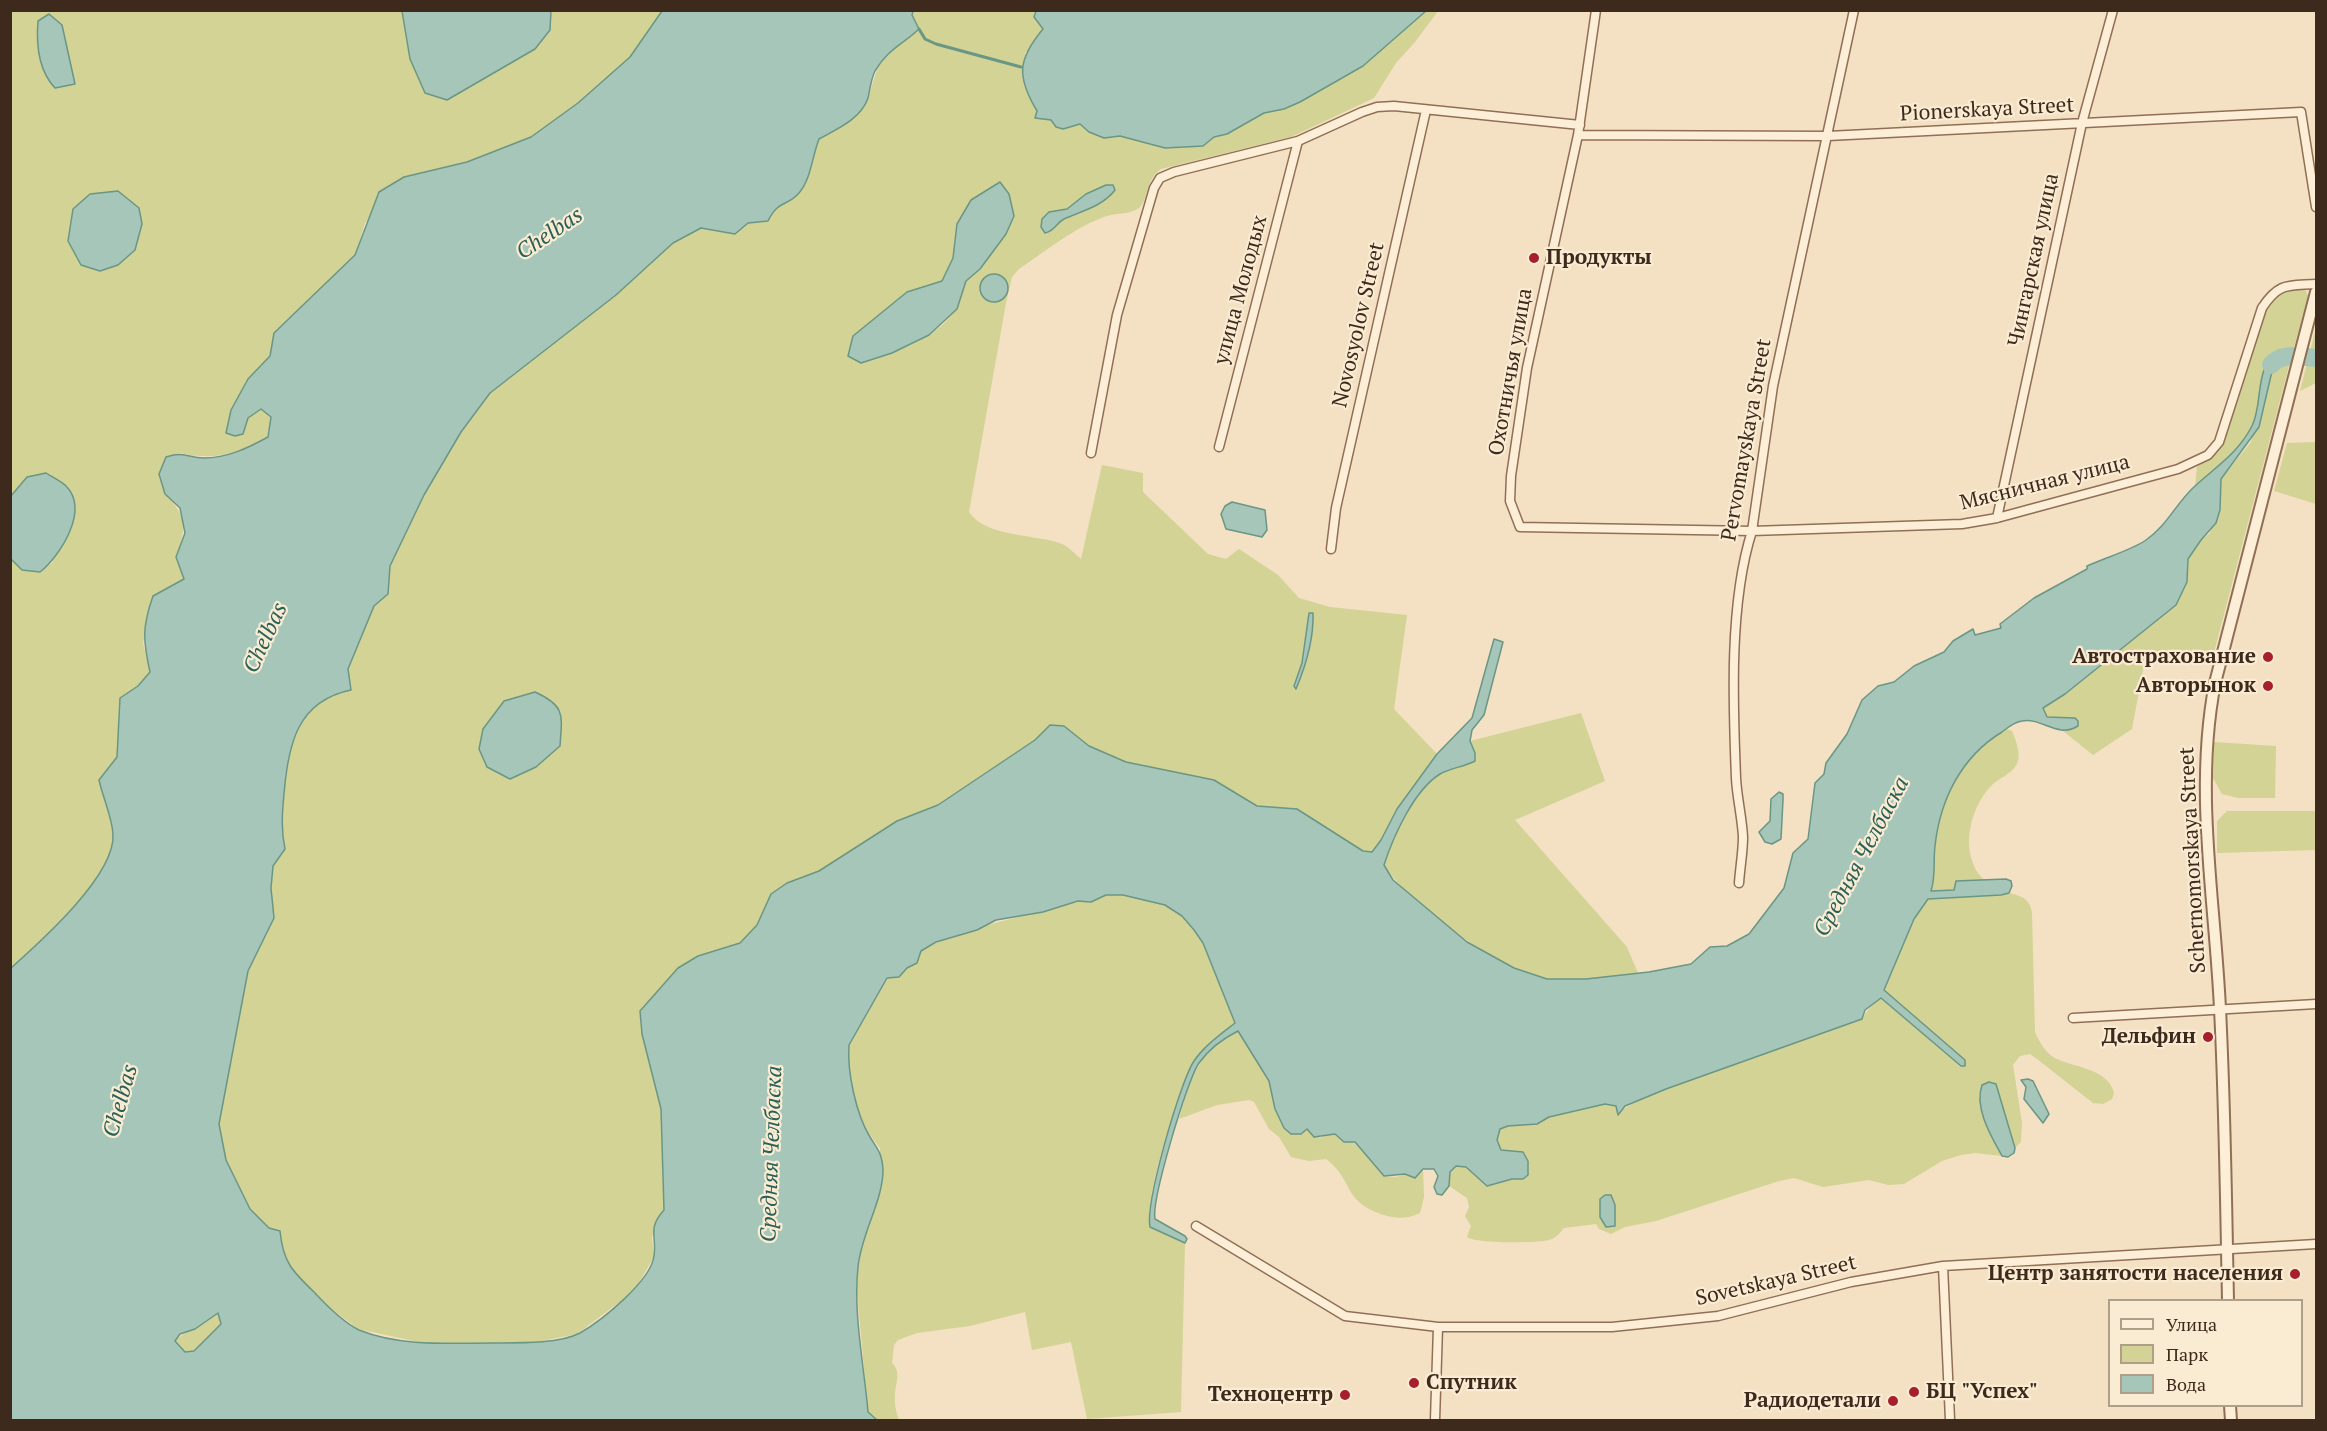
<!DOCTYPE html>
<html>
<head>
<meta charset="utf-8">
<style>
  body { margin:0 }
  #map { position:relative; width:2327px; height:1431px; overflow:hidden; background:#f4e0c2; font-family:"PT Serif",serif }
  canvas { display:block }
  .frame { position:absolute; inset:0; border:12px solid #3e2a1c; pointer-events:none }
  .legend { position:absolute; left:2108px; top:1299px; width:195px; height:108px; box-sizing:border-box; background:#faebd3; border:2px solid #af9e8a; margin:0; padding:8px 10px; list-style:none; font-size:18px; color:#3e2a1c }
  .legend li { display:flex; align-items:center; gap:12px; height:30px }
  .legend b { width:30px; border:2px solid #af9e8a }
</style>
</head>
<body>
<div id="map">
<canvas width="2327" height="1431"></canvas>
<div class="frame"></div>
<ul class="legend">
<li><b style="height:8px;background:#fdeed7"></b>Улица</li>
<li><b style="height:16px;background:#d2d394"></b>Парк</li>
<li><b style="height:16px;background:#a5c6b9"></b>Вода</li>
</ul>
</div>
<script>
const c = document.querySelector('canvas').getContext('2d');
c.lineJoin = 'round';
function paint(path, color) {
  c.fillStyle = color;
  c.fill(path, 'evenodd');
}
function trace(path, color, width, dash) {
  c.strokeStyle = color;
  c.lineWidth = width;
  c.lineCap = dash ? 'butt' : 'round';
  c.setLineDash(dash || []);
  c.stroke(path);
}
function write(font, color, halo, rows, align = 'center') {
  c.font = font + ' "PT Serif",serif';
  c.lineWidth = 4.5;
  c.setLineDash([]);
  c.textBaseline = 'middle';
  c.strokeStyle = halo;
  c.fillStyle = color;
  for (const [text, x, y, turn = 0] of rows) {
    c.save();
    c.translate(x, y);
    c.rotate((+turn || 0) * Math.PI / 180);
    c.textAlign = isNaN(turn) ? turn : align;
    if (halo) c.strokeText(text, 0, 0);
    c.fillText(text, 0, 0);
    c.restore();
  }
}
paint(new Path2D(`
  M 11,11 L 402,11 L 410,59 L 425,93 L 447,100 L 500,67 L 550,30 L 551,11 L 662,11 L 630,57 L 578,103 L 531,137 L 467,162 L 404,177 L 365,223 L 355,255 L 274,333 L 270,356 L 248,379 L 248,418 L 261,409 L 271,417 L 268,437 C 237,454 215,461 180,453 L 165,494 C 188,517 186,529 176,557 L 184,579 L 153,597 L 143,643 L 150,672 L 138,686 L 120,698 L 117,757 L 99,780 C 103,798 112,817 113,834 C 116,875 39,943 11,968 L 10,559 L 22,570 L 40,572 L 53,562 L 27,477 L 11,496 Z
  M 913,11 L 1036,11 L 1034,17 L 1043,29 L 1032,48 L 1025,53 L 1024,84 L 1042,118 L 1080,124 L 1089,132 L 1104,138 L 1120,136 L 1165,148 L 1203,146 L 1214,137 L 1228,134 L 1264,113 L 1284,109 L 1300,102 L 1363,66 L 1426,11 L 1438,11 L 1415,42 L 1396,63 L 1374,98 L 1291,137 L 1161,169 C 1145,180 1149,199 1139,208 C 1132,214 1116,213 1107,216 C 1076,226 1046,251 1019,269 L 1012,277 L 1006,303 L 969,512 C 986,538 1038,534 1062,544 C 1069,547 1076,555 1081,559 L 1102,465 L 1143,473 L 1143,492 L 1208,554 L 1226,559 L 1239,549 L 1278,575 L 1299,598 L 1330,607 L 1407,615 L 1394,709 L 1437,754 L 1397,809 L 1381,840 L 1372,852 L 1363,851 L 1297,809 L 1257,806 L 1214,780 L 1126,762 L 1089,746 L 1064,726 L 1050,725 L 1035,740 L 938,805 L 897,821 L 819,871 L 787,883 L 771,894 L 757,925 L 740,943 L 698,956 L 678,968 L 640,1011 L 642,1034 L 661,1109 L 664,1210 L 652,1237 L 654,1257 L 634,1291 L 577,1334 L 531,1343 L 423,1343 L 358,1329 L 329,1307 L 298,1278 L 282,1254 L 280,1231 L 269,1228 L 250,1209 L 226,1160 L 219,1124 L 248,971 L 274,918 L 271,888 L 273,866 L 285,849 C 281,830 282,813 284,794 C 288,745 297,702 351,690 L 348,669 L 374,606 L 388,594 L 390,566 L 424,495 L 461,432 L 490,393 L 616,295 L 673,243 L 701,228 L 735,233 L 748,223 L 768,221 L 775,206 L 797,196 C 801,185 813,146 819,139 C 827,130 845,127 855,117 C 881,91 864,62 908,39 ZM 1000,182 L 1014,216 C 1003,241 986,259 968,279 C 961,287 962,300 956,309 C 936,340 895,352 861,363 L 853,336 L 907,292 L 942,281 L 953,258 L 957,224 L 971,200 ZM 1086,194 L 1110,197 L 1084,212 L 1061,221 L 1049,212 L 1067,209 Z
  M 2305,289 L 2308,296 L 2293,351 L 2279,350 C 2254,374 2263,394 2254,422 C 2244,450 2218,470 2195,486 L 2197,467 L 2218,451 L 2221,445 L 2264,312 C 2277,292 2281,290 2305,289 Z
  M 2316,328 L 2316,383 L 2300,391 Z
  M 2282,361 L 2290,362 L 2211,664 L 2146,654 L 2132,729 L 2093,755 L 2063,731 L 2072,730 L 2078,721 L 2047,717 L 2043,708 L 2065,694 L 2176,605 L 2187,582 L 2188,559 L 2201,540 L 2210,533 L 2221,479 L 2251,442 L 2269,376 L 2273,367 Z
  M 2316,442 L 2316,504 L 2274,491 L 2287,443 Z
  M 1581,713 L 1605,781 L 1515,820 L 1627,947 L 1638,973 C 1609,976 1575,985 1546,979 C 1500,970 1408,904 1384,865 C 1393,837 1414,789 1440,774 C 1458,764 1461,772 1475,753 L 1470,741 Z
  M 2007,729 L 2012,731 C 2016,741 2023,757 2015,767 C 2010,774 2000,778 1993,784 C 1969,807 1958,855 1984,880 L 1956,881 L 1955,890 L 1930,891 C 1936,875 1932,863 1935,846 C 1941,795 1963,756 2007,729 Z
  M 2214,742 L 2276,746 L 2275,798 L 2238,798 L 2222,794 L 2213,778 Z
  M 2227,811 L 2316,811 L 2316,850 L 2217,853 L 2217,821 Z
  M 2009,893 C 2022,896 2030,899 2032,913 L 2035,1032 C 2040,1043 2047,1056 2059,1060 C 2076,1067 2109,1070 2114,1093 L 2112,1099 L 2103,1104 L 2093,1103 L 2037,1059 L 2030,1054 L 2020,1056 L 2013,1065 L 2022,1123 L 2021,1142 L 2015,1148 L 2002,1109 L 1980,1107 L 2002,1156 L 1975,1153 L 1961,1155 L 1942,1161 L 1904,1184 L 1888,1185 L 1869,1180 L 1823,1187 L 1794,1178 L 1779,1181 L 1656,1221 L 1625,1227 L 1611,1234 L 1599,1229 L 1596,1224 L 1564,1228 C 1560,1233 1556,1238 1549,1240 C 1537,1243 1477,1244 1467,1237 L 1471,1226 L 1465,1216 L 1469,1207 L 1467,1198 L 1449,1186 L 1449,1172 L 1456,1166 L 1466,1167 L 1487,1186 L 1512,1179 L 1523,1179 L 1523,1152 L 1501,1150 L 1497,1140 L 1499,1130 L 1508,1126 L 1537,1124 L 1549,1117 L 1605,1104 L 1616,1106 L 1618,1114 C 1627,1104 1652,1095 1666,1089 L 1862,1019 L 1874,1001 L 1882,998 L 1961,1066 L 1965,1066 L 1884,990 L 1914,919 L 1928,898 Z
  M 1106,895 L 1123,895 L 1165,905 L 1182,916 L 1203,943 L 1235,1024 C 1224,1031 1211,1039 1203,1050 C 1183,1077 1143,1195 1150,1227 L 1185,1243 L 1181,1412 L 1087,1419 L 1071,1342 L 1032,1350 L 1025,1312 L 970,1326 L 917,1333 L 898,1340 L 894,1345 L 892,1363 C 902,1372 895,1384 895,1396 C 894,1404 896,1412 899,1420 L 877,1420 L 868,1413 L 857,1292 L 858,1267 L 863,1236 L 880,1188 L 880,1148 C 858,1123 846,1078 849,1045 L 887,978 L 899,977 L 907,968 L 917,963 L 921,951 C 964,926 1015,920 1061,906 C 1077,901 1091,902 1106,895 Z
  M 1238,1031 L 1269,1081 L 1275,1109 L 1320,1138 C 1348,1122 1368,1160 1384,1176 L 1396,1177 L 1423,1169 L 1424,1197 L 1420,1213 C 1406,1219 1398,1219 1384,1215 C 1341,1201 1355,1181 1326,1159 L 1309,1161 L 1291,1157 L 1279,1137 L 1269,1129 L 1254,1102 L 1249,1100 L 1217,1105 L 1179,1119 C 1191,1079 1197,1051 1238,1031 Z
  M 218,1313 L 221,1324 L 194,1351 L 185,1352 L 175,1341 C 179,1336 210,1316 218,1313 Z`), '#d2d394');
const water = new Path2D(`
  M 402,11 L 402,10 L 551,11 L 550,30 L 535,49 L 447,100 L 425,93 L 410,59 Z
  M 662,11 L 913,11 L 912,15 L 919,29 C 902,45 888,49 875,71 C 871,79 870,89 868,98 C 861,119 837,129 819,139 C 812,157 811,179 799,193 C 787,207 779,199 768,221 L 748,223 L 735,234 L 701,228 L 673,243 L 616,295 L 490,393 L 461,432 L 424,495 L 390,566 L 388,594 L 374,606 L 348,669 L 351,690 C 297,701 288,745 284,794 C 282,814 281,830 285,849 L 273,866 L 271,888 L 274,918 L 248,971 L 219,1124 L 226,1160 L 250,1209 L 269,1228 L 280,1231 C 283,1262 292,1271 314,1292 C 326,1305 343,1322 359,1330 C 401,1347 451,1343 494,1343 C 518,1343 559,1344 580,1333 C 601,1321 651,1281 654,1256 C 657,1235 647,1229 664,1210 L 661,1109 L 642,1034 L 640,1011 L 678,968 L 698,956 L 740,943 L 757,925 L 771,894 L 787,883 L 819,871 L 897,821 L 938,805 L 1035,740 L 1050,725 L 1064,726 L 1089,746 L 1126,762 L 1214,780 L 1257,806 L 1297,809 L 1363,851 L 1372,852 L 1381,840 L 1397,809 L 1437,754 L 1472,718 L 1494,639 L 1503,642 L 1484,715 L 1472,730 L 1470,741 L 1475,753 L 1475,761 C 1464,767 1450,768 1440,774 C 1414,790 1393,837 1384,865 L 1393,880 L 1467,942 L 1514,968 L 1547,979 L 1586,979 L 1649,972 L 1691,964 L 1710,947 L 1727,946 L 1749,934 L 1784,888 L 1793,853 L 1808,839 L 1815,783 L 1824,774 L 1826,763 L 1847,734 L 1862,700 L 1878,686 L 1894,682 L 1914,666 L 1944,652 L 1953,641 L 1973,629 L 1975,635 L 2001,628 L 2000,624 L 2034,598 L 2087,569 L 2087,566 C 2104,558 2132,550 2146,540 C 2167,526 2176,503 2195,486 C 2217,466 2238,453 2252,426 C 2264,401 2253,369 2279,350 L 2293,351 L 2290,362 L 2282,361 L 2273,367 L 2259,427 L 2221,479 L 2220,510 L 2216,523 L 2201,540 L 2188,559 L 2187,582 L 2176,605 L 2065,694 L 2043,708 L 2047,717 L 2075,718 L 2078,721 L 2078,726 C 2058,739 2041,717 2022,721 C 2014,722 2007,728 2002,732 C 1961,757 1940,800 1935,846 C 1933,863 1936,875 1931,891 L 1954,890 L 1956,881 L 2006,879 L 2011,881 L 2012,886 L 2009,893 L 2001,895 L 1928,899 L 1914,919 L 1884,990 L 1965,1060 L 1965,1066 L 1961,1066 L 1881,998 L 1865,1010 L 1862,1019 L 1666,1089 L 1625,1106 L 1618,1115 L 1616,1106 L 1605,1104 L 1549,1117 L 1537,1124 L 1508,1126 L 1500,1129 L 1497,1140 L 1501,1150 L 1523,1152 L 1528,1161 L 1528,1175 L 1523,1179 L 1512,1179 L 1487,1186 L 1466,1167 L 1456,1166 L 1450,1172 L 1449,1186 L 1442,1195 L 1437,1194 L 1434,1187 L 1438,1176 L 1434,1169 L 1423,1169 L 1415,1178 L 1405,1174 L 1384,1176 L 1355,1142 L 1344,1142 L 1335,1134 L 1314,1137 L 1307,1129 L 1301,1134 L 1291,1134 L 1284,1128 L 1275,1109 L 1269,1081 L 1238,1031 C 1222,1039 1209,1049 1199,1063 C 1187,1080 1151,1201 1155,1219 L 1185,1236 L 1187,1239 L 1185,1243 L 1150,1227 C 1145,1203 1180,1082 1194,1061 C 1205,1045 1221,1034 1235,1023 L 1203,943 L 1194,930 L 1182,916 L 1165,905 L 1123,895 L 1106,895 L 1091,902 L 1078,901 L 1043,912 L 996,920 L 977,930 L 936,942 L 921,951 L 917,963 L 907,968 L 899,977 L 887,978 L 849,1045 C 847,1072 856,1114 870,1137 C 878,1150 882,1153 883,1170 C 883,1201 861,1234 858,1267 C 853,1314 864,1365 868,1412 L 877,1420 L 11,1420 L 11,968 C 39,943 116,875 113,834 C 112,817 103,798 99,780 L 117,757 L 120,698 L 138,686 L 150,672 C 143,641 142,627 153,596 L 184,579 L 176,557 L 185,533 L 180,508 L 165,494 L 159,474 L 166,457 C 186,451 187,458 204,458 C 227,458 248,448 268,437 L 271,417 L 261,409 L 248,418 L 243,434 L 235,436 L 226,433 L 231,410 L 248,379 L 270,356 L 274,333 L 355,255 L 379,192 L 404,177 L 467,162 L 531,137 L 578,103 L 630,57 ZM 218,1313 L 221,1324 L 194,1351 L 185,1352 L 175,1341 L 180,1334 L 195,1329 Z
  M 1036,11 L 1036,10 L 1426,11 L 1363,66 L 1300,102 L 1284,109 L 1264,113 L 1227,134 L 1214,137 L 1203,146 L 1165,148 L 1120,136 L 1104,138 L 1089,132 L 1080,124 L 1063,129 L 1056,127 L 1051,120 L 1035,118 L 1037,111 C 1016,76 1018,59 1043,29 L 1034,17 Z
  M 49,14 L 62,25 L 75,84 L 55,88 C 38,70 36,45 38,21 Z
  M 1000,182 L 1009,194 L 1014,216 L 1006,234 L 980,269 L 966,281 L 957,309 L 929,335 L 892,353 L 861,363 L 848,356 L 853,336 L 907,292 L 942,281 L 953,258 L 957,224 L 971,200 Z
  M 1106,185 L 1113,185 L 1115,190 C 1103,206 1082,211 1064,219 C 1056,223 1055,231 1045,233 L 1041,227 L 1042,219 L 1049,212 L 1067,209 L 1086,194 Z
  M 118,191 L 139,208 L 142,224 L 135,250 L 118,265 L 100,271 L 81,265 L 68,241 L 73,209 L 90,194 Z
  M980 288a14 14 0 1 1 28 0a14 14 0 1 1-28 0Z
  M 46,473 C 52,477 61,481 66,486 C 90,510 60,556 40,572 L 22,570 L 11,559 L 11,496 L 27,477 Z
  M 1232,502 L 1265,510 L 1267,530 L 1262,537 L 1226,529 L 1221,514 L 1225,506 Z
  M 1309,613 L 1313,613 C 1314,639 1306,665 1296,689 L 1294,686 L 1302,663 Z
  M 535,692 C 566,706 562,715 560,746 L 536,767 L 510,779 L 487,767 L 479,749 L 483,729 L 504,701 Z
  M 1779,792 L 1783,794 L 1783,800 L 1781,839 L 1772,844 L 1765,842 L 1759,832 L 1770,821 L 1771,799 Z
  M 2028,1079 L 2033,1081 L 2049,1114 L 2043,1123 L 2024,1099 L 2026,1087 L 2021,1080 Z
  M 1989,1082 L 1996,1084 L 2015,1148 L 2014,1153 L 2008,1157 L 2002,1156 C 1991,1136 1974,1108 1982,1085 Z
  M 1605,1195 L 1611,1195 L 1615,1205 L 1615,1226 L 1606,1227 L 1600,1217 L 1600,1199 Z`);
paint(water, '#a5c6b9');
trace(water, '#6a9686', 1.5);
trace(new Path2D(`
  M 919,29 L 925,39 L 936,44 L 1021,67`), '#6a9686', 3);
trace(new Path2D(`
  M 2271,365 C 2281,352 2301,357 2316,358`), '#a5c6b9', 18);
const minor = new Path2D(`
  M 1596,10 L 1578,135 L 1527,368 L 1511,476 L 1510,501 L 1520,527 L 1752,531 L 1962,524 L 1997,518 L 2178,469 L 2208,455 L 2219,442 L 2262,308 C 2279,282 2288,286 2316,284
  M 1578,135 L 1828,136 L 2301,112 L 2316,207
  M 1219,447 L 1298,141
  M 1091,453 L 1117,315 L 1154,188 L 1160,178 L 1174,172 L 1298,141 L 1362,112 L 1377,107 L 1394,106 L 1580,125
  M 1997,518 L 2082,123 L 2113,10
  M 1331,549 L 1336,508 L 1426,110
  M 1739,883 C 1740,868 1743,852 1743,837 C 1742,817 1737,798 1736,778 C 1733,703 1729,603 1752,531 L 1773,386 L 1854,10
  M 2073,1018 L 2316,1004
  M 1196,1226 L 1345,1316 L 1438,1327 L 1612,1327 L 1718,1316 L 1851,1282 L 1943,1266 L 2316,1244
  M 1943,1266 L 1950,1420
  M 1435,1420 L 1438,1327`);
const tertiary = new Path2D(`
  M 2228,1300 C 2226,1204 2225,1106 2220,1009 C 2215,900 2194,791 2215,683 L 2316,292
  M 2230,1406 L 2231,1420`);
trace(minor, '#906f56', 11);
trace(tertiary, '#906f56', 14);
trace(minor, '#fdeed7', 8);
trace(tertiary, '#fdeed7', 10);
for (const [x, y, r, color] of [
  [1534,258,6,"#a71e2d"],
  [2268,657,6,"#a71e2d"],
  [2268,686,6,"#a71e2d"],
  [2208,1037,6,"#a71e2d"],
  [2295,1274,6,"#a71e2d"],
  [1414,1383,6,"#a71e2d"],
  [1914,1392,6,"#a71e2d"],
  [1345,1395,6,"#a71e2d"],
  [1893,1401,6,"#a71e2d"]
]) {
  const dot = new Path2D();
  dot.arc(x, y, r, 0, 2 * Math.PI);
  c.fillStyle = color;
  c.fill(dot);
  trace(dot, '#faebd3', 2);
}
write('21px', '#3e2a1c', '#faebd3', [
  ["Pionerskaya Street",1987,110,-3],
  ["Чингарская улица",2034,260,-78],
  ["улица Молодых",1241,290,-75],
  ["Novosyolov Street",1359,325,-77],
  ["Охотничья улица",1511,372,-80],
  ["Pervomayskaya Street",1747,440,-80],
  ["Мясничная улица",2045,483,-14],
  ["Sсhernomorskaya Street",2193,860,-93],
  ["Sovetskaya Street",1776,1281,-13]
]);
write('bold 21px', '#3e2a1c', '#faebd3', [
  ["Продукты",1546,258,"left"],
  ["Автострахование",2256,657],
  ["Авторынок",2256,686],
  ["Дельфин",2196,1037],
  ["Центр занятости населения",2283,1274],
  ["Спутник",1426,1383,"left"],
  ["БЦ \"Успех\"",1926,1392,"left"],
  ["Техноцентр",1333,1395],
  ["Радиодетали",1881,1401]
], 'right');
write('italic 22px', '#2a6057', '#faebd3', [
  ["Chelbas",550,234,-34],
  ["Chelbas",266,638,-65],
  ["Средняя Челбаска",1862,857,-62],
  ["Chelbas",121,1101,-74],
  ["Средняя Челбаска",772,1154,-88]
]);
</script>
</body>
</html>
